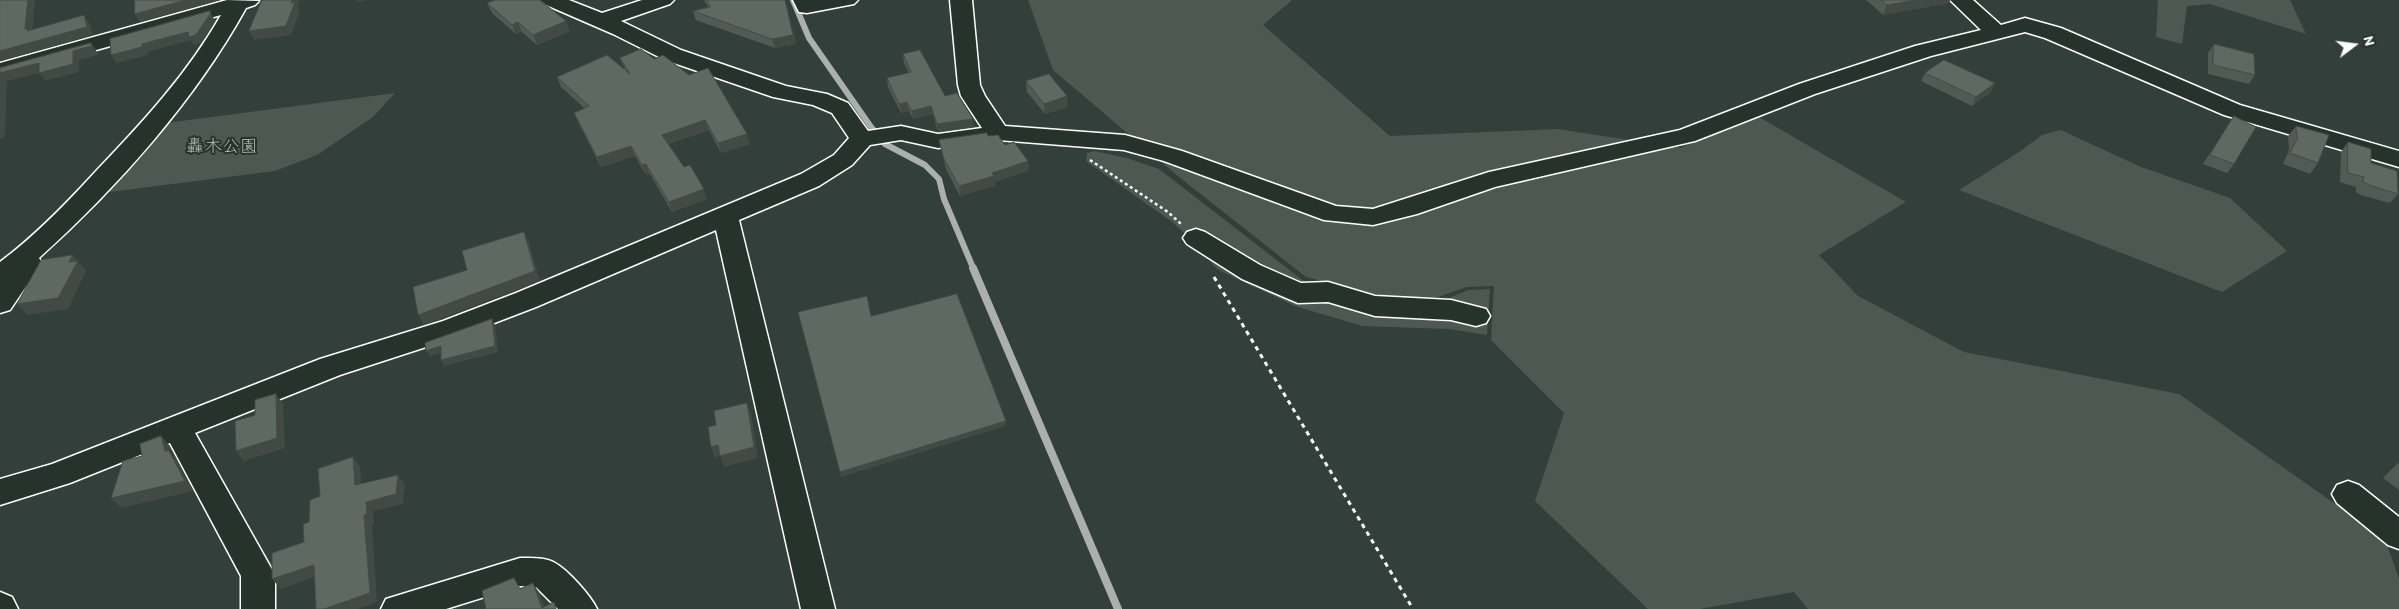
<!DOCTYPE html>
<html>
<head>
<meta charset="utf-8">
<style>
  body { margin:0 }
  #map { position:relative; width:2399px; height:609px; overflow:hidden; background:#333f3a; font-family:Itim,sans-serif }
  canvas { display:block }
  .north { position:absolute; left:2329px; top:20px; width:50px; height:50px; -webkit-text-stroke:4px #26332d; paint-order:stroke; rotate:75deg; font-size:14px; font-weight:700; line-height:20px; text-align:center; color:#fff }
  .north::after { content:''; display:block; margin:auto; width:18px; height:22px; background:#fff; clip-path:polygon(50% 0,100% 100%,50% 72%,0 100%) }
</style>
</head>
<body>
<div id="map">
<canvas width="2399" height="609"></canvas>
<div class="north">N</div>
</div>
<script>
const c = document.querySelector('canvas').getContext('2d');
c.lineJoin = 'round';
function paint(path, color) {
  c.fillStyle = color;
  c.fill(path, 'evenodd');
}
function trace(path, color, width, dash) {
  c.strokeStyle = color;
  c.lineWidth = width;
  c.lineCap = dash ? 'butt' : 'round';
  c.setLineDash(dash || []);
  c.stroke(path);
}
function write(font, color, halo, rows, align = 'center') {
  c.font = font + ' Itim,"Klee One",sans-serif';
  c.lineWidth = 4;
  c.setLineDash([]);
  c.textBaseline = 'middle';
  c.strokeStyle = halo;
  c.fillStyle = color;
  for (const [text, x, y, turn = 0] of rows) {
    c.save();
    c.translate(x, y);
    c.rotate((+turn || 0) * Math.PI / 180);
    c.textAlign = isNaN(turn) ? turn : align;
    if (halo) c.strokeText(text, 0, 0);
    c.fillText(text, 0, 0);
    c.restore();
  }
}
paint(new Path2D(`
  M 1028,0 L 1292,0 L 1263,25 L 1390,136 L 1558,129 L 1680,148 L 1759,117 L 1906,202 L 1819,255 L 1858,296 L 1964,352 L 2179,394 L 2385,539 L 2399,579 L 2399,609 L 1808,609 L 1794,592 L 1700,609 L 1648,609 L 1535,501 L 1564,413 L 1491,340 L 1494,286 L 1467,287 L 1438,297 L 1393,300 L 1306,277 L 1179,177 L 1053,70 Z
  M 2158,0 L 2290,0 L 2306,34 L 2210,4 L 2187,6 L 2182,44 L 2156,37 Z
  M 395,93 L 373,117 L 317,155 L 275,171 L 102,193 L 166,123 Z
  M 2061,130 L 2141,167 L 2230,198 L 2287,251 L 2222,292 L 1959,190 L 2019,152 L 2042,135 Z
  M 1094,151 L 1127,158 L 1159,169 L 1305,282 L 1362,297 L 1442,301 L 1468,290 L 1490,289 L 1487,335 L 1449,329 L 1362,326 L 1295,306 L 1217,269 L 1191,239 L 1171,221 L 1086,161 L 1087,153 Z`), '#4d5853');
trace(new Path2D(`
  M 793,0 L 809,38 L 871,127 L 885,144 L 925,165 L 939,179 L 944,199 L 974,270`), '#abb0ae', 6);
trace(new Path2D(`
  M 973,268 L 1118,609`), '#abb0ae', 8);
const minor = new Path2D(`
  M 227,0 L 259,1 L 255,5 L 246,8 C 196,99 117,188 39,258 L 42,263 L 10,310 L 0,313 L 0,262 C 36,235 67,203 97,170 C 143,122 188,73 221,15 L 0,77 L 0,63 Z
  M 540,0 L 569,0 L 602,13 L 642,0 L 674,0 L 670,4 L 621,21 L 681,50 L 786,86 L 827,94 L 848,103 L 868,131 L 901,126 L 938,134 L 982,128 L 961,96 L 958,85 L 950,0 L 972,0 L 980,85 L 985,96 L 1005,126 L 1125,135 L 1182,151 L 1336,206 L 1373,209 L 1489,172 L 1680,130 L 1799,84 L 1915,46 L 1981,30 L 1950,0 L 1973,0 L 2001,25 L 2025,18 L 2061,28 L 2240,105 L 2399,151 L 2399,167 L 2224,115 L 2045,38 L 2025,32 L 1931,56 L 1815,94 L 1695,141 L 1495,187 L 1417,214 L 1373,225 L 1324,220 L 1164,161 L 1124,150 L 998,140 L 938,148 L 901,140 L 870,145 L 852,165 L 819,186 L 739,220 L 835,609 L 801,609 L 716,230 L 536,307 L 463,335 L 340,375 L 195,433 L 275,575 L 275,609 L 241,609 L 241,576 L 170,443 L 70,483 L 0,505 L 0,479 L 52,464 L 320,359 L 443,321 L 516,293 L 801,174 L 834,155 L 849,138 L 832,113 L 813,105 L 773,97 L 665,60 L 613,34 L 544,4 Z
  M 793,0 L 858,0 L 854,4 L 807,13 L 799,12 Z
  M 1196,229 L 1205,232 L 1260,265 L 1301,283 L 1328,282 L 1375,296 L 1451,300 L 1486,309 L 1490,316 L 1486,323 L 1476,326 L 1451,320 L 1375,316 L 1328,302 L 1298,303 L 1242,279 L 1187,244 L 1183,238 L 1187,232 Z
  M 2348,481 L 2359,485 L 2399,517 L 2399,549 L 2388,545 L 2337,503 L 2332,494 L 2337,485 Z
  M 520,558 C 531,558 545,557 555,563 C 568,570 591,596 597,609 L 558,609 L 536,587 L 520,586 L 446,609 L 381,609 L 386,599 Z`);
const major = new Path2D(`
  M 0,592 L 12,597 L 18,609 L 0,609 Z`);
trace(minor, '#fff', 3);
trace(major, '#fff', 3);
trace(new Path2D(`
  M 1090,160 L 1168,212 L 1181,224`), '#fff', 2.5, [3, 3]);
trace(new Path2D(`
  M 1214,277 L 1413,609`), '#fff', 3, [4.5, 4.5]);
paint(minor, '#26332d');
paint(major, '#26332d');
paint(new Path2D(`
  M 704,0 L 785,0 L 796,44 L 775,48 L 696,20 L 693,11 L 708,7 Z
  M 1866,0 L 1950,0 L 1949,3 L 1883,15 Z
  M 487,3 L 570,31 L 537,45 L 522,32 L 516,34 L 492,13 Z
  M 2214,44 L 2255,75 L 2249,84 L 2208,74 L 2208,53 Z
  M 903,54 L 945,96 L 974,127 L 938,132 L 933,114 L 913,119 L 909,111 L 901,113 L 888,87 L 887,78 L 909,73 L 904,63 Z
  M 620,58 L 750,144 L 721,153 L 709,130 L 668,144 L 707,199 L 672,212 L 650,174 L 646,175 L 635,156 L 601,167 L 578,122 L 574,113 L 584,108 L 561,87 L 557,77 L 625,70 Z
  M 1925,73 L 1991,92 L 1972,106 L 1921,81 Z
  M 1026,81 L 1068,107 L 1045,114 L 1027,92 Z
  M 2234,116 L 2234,164 L 2227,173 L 2203,164 Z
  M 2296,126 L 2318,163 L 2310,174 L 2283,164 L 2289,150 L 2288,136 Z
  M 988,136 L 1029,170 L 995,182 L 995,186 L 960,196 L 946,169 L 939,140 Z
  M 2348,142 L 2371,163 L 2398,194 L 2390,203 L 2361,195 L 2356,192 L 2356,187 L 2340,182 L 2341,152 Z
  M 2399,463 L 2399,490 L 2383,478 L 2397,464 Z`), '#525a56');
paint(new Path2D(`
  M 28,0 L 35,0 L 32,34 L 25,29 Z
  M 186,0 L 220,0 L 140,22 L 135,14 Z
  M 292,0 L 300,0 L 298,7 L 300,11 L 291,35 L 254,40 L 249,31 L 291,3 Z
  M 356,0 L 369,0 L 357,2 Z
  M 1917,0 L 1950,0 L 1949,3 L 1883,15 L 1887,5 Z
  M 210,11 L 214,19 L 215,22 L 201,43 L 194,45 L 191,40 L 147,52 L 148,55 L 116,63 L 111,55 L 142,44 L 188,32 Z
  M 84,15 L 90,24 L 93,35 L 0,61 L 0,51 Z
  M 566,21 L 570,31 L 537,45 L 533,35 Z
  M 518,22 L 522,32 L 516,34 L 512,25 Z
  M 793,35 L 796,44 L 775,48 L 772,39 Z
  M 91,43 L 97,52 L 98,55 L 79,60 L 79,72 L 45,81 L 39,73 L 7,81 L 5,137 L 0,139 L 0,73 L 39,63 L 73,51 Z
  M 1995,83 L 1991,92 L 1972,106 L 1976,97 Z
  M 1067,96 L 1068,107 L 1045,114 L 1044,104 Z
  M 907,102 L 909,111 L 901,113 L 899,104 Z
  M 931,106 L 933,114 L 913,119 L 912,111 Z
  M 973,119 L 974,127 L 938,132 L 937,124 Z
  M 705,120 L 709,130 L 666,144 L 662,135 Z
  M 747,134 L 750,144 L 721,153 L 718,143 Z
  M 631,146 L 635,156 L 601,167 L 597,157 Z
  M 1028,161 L 1029,170 L 995,182 L 995,186 L 960,196 L 959,186 L 992,173 Z
  M 646,164 L 650,174 L 646,175 L 642,165 Z
  M 704,189 L 707,199 L 672,212 L 669,202 Z
  M 524,232 L 529,242 L 540,281 L 424,325 L 418,315 Z
  M 73,255 L 86,271 L 68,309 L 27,315 L 17,304 L 69,262 Z
  M 492,319 L 495,325 L 498,352 L 444,366 L 441,360 Z
  M 441,346 L 444,352 L 430,356 L 426,351 Z
  M 276,394 L 283,404 L 285,448 L 244,461 L 236,451 Z
  M 747,403 L 751,413 L 758,458 L 724,467 L 720,456 L 715,458 L 711,447 Z
  M 1006,421 L 1006,426 L 841,477 L 840,472 Z
  M 161,436 L 169,445 L 171,454 L 177,460 L 193,491 L 121,508 L 111,498 L 165,451 Z
  M 353,457 L 360,467 L 362,494 L 355,485 Z
  M 398,475 L 405,484 L 403,504 L 373,511 L 374,524 L 372,524 L 377,602 L 358,609 L 324,609 L 364,515 L 366,502 Z
  M 314,565 L 322,574 L 281,589 L 272,579 Z
  M 533,583 L 540,594 L 545,609 L 542,609 Z`), '#424a46');
const building = new Path2D(`
  M 0,0 L 28,0 L 25,29 L 28,29 L 27,31 L 84,15 L 87,27 L 0,51 Z
  M 135,0 L 186,0 L 135,14 Z
  M 262,0 L 292,0 L 291,3 L 295,2 L 286,26 L 249,31 Z
  M 496,0 L 540,0 L 566,21 L 533,35 L 518,22 L 512,25 L 487,3 Z
  M 707,0 L 785,0 L 793,35 L 772,39 L 693,11 L 710,7 Z
  M 1881,0 L 1917,0 L 1887,5 Z
  M 210,11 L 210,14 L 196,35 L 189,37 L 188,32 L 142,44 L 142,47 L 111,55 L 110,39 Z
  M 91,43 L 92,46 L 73,51 L 73,64 L 39,73 L 39,63 L 0,73 L 0,82 L 0,68 Z
  M 2214,44 L 2254,54 L 2255,75 L 2213,65 Z
  M 641,49 L 654,59 L 663,55 L 689,75 L 708,68 L 747,134 L 718,143 L 705,120 L 662,135 L 684,167 L 690,165 L 704,189 L 669,202 L 646,164 L 642,165 L 631,146 L 597,157 L 574,113 L 589,106 L 557,77 L 607,55 L 630,74 L 620,58 Z
  M 920,50 L 945,96 L 957,93 L 973,119 L 937,124 L 931,106 L 912,111 L 907,102 L 899,104 L 887,78 L 911,72 L 903,54 Z
  M 1944,60 L 1995,83 L 1976,97 L 1925,73 Z
  M 1049,74 L 1067,96 L 1044,104 L 1026,81 Z
  M 2234,116 L 2256,127 L 2234,164 L 2210,155 Z
  M 2296,126 L 2329,135 L 2318,163 L 2290,153 L 2297,139 Z
  M 987,133 L 988,136 L 998,135 L 1005,145 L 1014,142 L 1028,161 L 992,173 L 994,176 L 959,186 L 944,159 L 939,140 Z
  M 2348,142 L 2371,149 L 2371,163 L 2397,171 L 2398,194 L 2369,185 L 2363,182 L 2364,177 L 2348,173 Z
  M 524,232 L 535,271 L 418,315 L 413,287 L 467,270 L 462,251 Z
  M 73,255 L 69,262 L 78,261 L 58,298 L 17,304 L 41,260 Z
  M 957,294 L 1006,421 L 840,472 L 798,312 L 867,296 L 871,316 Z
  M 492,319 L 495,346 L 441,360 L 441,346 L 426,351 L 425,343 Z
  M 276,394 L 277,438 L 236,451 L 235,421 L 255,415 L 255,400 Z
  M 747,403 L 754,447 L 720,456 L 718,445 L 711,447 L 708,427 L 716,425 L 714,411 Z
  M 161,436 L 165,451 L 169,451 L 185,481 L 111,498 L 123,461 L 142,456 L 140,444 Z
  M 353,457 L 355,485 L 398,475 L 396,494 L 366,502 L 367,514 L 364,515 L 370,593 L 324,609 L 316,609 L 314,565 L 272,579 L 272,553 L 304,542 L 303,524 L 309,522 L 310,500 L 320,496 L 318,469 Z
  M 514,578 L 520,589 L 533,583 L 542,608 L 554,602 L 556,609 L 486,609 L 482,591 Z`);
paint(building, '#5f6964');
trace(building, '#424a46', 1);
write('18px', '#b8bcba', '#26332d', [
  ["轟木公園",222,147]
]);
</script>
</body>
</html>
